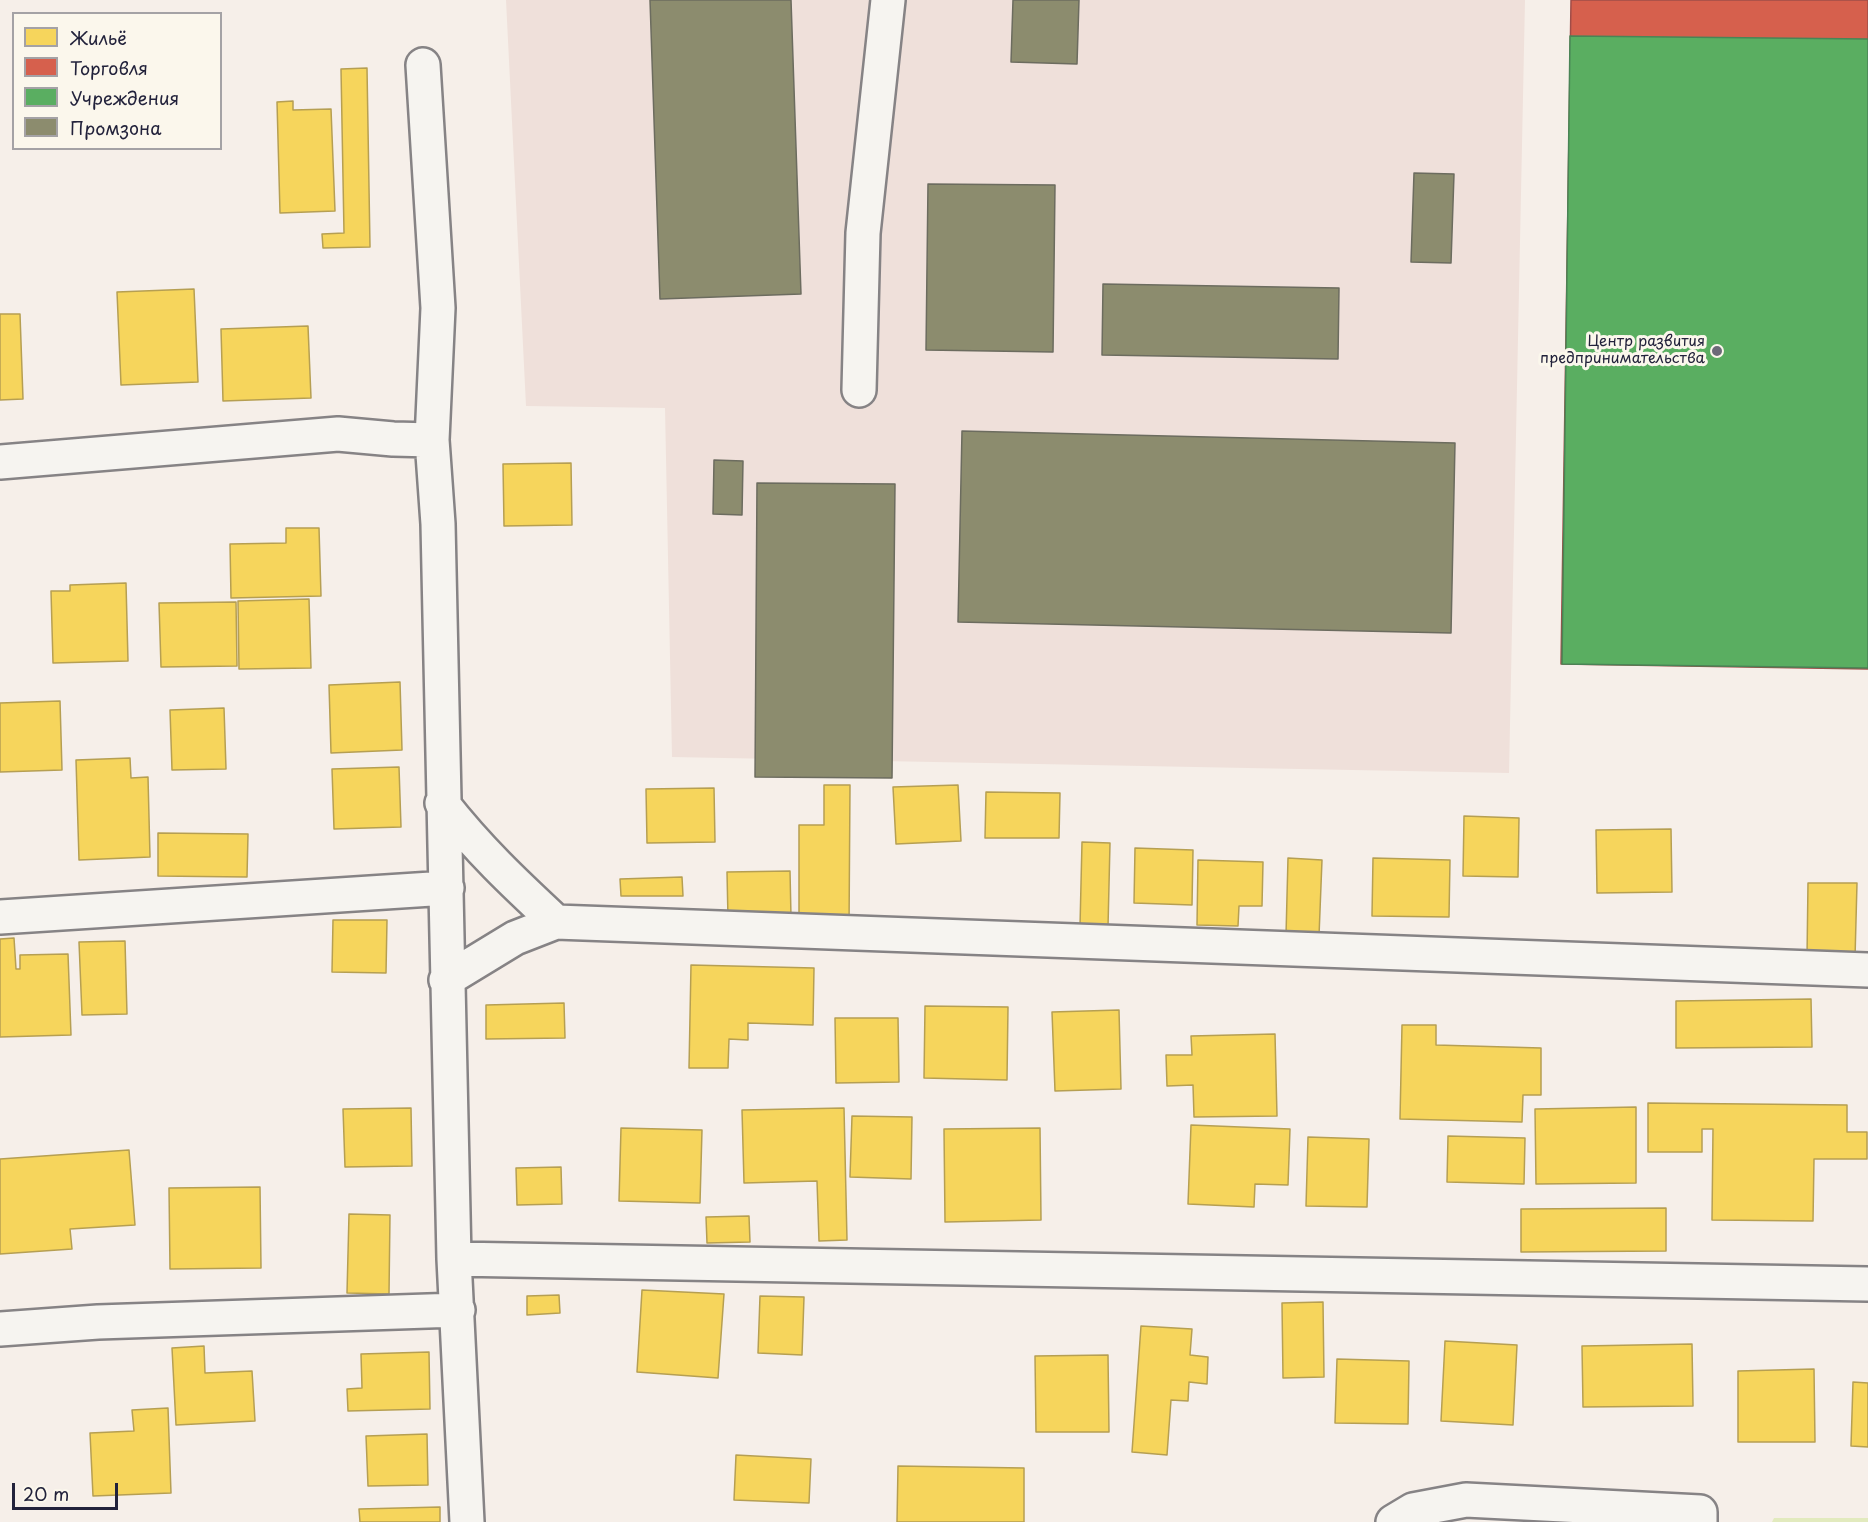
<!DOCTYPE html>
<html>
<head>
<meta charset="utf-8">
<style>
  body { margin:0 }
  #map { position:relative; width:1868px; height:1522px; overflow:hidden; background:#f6efe9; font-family:"Playpen Sans",sans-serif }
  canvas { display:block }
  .legend { position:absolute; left:12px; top:12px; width:210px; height:138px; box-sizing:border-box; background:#fbf7ec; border:2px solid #a4a2a5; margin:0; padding:8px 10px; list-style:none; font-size:18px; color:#22223b }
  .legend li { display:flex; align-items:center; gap:12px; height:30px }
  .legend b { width:30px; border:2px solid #a4a2a5 }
  .scale { position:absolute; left:12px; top:1483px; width:106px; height:27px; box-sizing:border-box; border:3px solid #22223b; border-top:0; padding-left:8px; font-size:18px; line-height:21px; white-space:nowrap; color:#22223b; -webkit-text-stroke:4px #fbf7ec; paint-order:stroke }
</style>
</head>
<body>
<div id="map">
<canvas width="1868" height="1522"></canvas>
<ul class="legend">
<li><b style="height:16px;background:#f6d55c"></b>Жильё</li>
<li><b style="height:16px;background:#d6604d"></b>Торговля</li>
<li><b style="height:16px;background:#5aae61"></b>Учреждения</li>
<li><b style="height:16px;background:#8c8c6e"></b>Промзона</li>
</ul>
<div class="scale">20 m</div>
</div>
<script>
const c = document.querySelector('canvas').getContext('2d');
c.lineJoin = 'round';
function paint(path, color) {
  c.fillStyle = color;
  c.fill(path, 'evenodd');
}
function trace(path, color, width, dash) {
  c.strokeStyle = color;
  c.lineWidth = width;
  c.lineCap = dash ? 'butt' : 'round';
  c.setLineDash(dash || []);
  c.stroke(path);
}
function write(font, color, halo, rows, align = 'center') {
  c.font = font + ' "Playpen Sans",sans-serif';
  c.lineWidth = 6;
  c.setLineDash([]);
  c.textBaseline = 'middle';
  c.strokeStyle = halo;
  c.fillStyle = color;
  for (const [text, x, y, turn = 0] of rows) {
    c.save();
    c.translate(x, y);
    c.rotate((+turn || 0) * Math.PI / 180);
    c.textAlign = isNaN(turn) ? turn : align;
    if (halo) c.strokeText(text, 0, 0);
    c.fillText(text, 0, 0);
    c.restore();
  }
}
paint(new Path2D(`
  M 506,0 L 1525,0 L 1509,773 L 672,757 L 665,408 L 526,406 Z`), '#efe0da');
paint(new Path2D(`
  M 1774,1518 L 1868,1518 L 1868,1522 L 1772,1522 Z`), '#e2eabe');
const homes = new Path2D(`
  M 367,68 L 370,247 L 323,248 L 322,234 L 344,233 L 341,69 Z
  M 293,101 L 293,110 L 331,109 L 335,211 L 280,213 L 277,102 Z
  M 194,289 L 198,382 L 121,385 L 117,292 Z
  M 0,314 L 20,314 L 23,399 L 0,400 Z
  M 308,326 L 311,398 L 223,401 L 221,329 Z
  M 571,463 L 572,525 L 504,526 L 503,464 Z
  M 286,528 L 319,528 L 321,596 L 231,598 L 230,544 L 286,543 Z
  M 126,583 L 128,661 L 53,663 L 51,591 L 70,591 L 70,585 Z
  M 309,599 L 311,668 L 239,669 L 238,601 Z
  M 236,602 L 237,666 L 161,667 L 159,603 Z
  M 400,682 L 402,750 L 331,753 L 329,685 Z
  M 60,701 L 62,770 L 0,772 L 0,703 Z
  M 224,708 L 226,769 L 172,770 L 170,710 Z
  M 130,758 L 131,778 L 148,777 L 150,857 L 79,860 L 76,760 Z
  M 399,767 L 401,827 L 334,829 L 332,769 Z
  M 824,785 L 850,785 L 849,929 L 799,929 L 799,825 L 824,825 Z
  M 958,785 L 961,841 L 896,844 L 893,787 Z
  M 714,788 L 715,842 L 647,843 L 646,789 Z
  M 986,792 L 1060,793 L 1059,838 L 985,838 Z
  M 1464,816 L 1519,818 L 1518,877 L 1463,876 Z
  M 1671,829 L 1672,892 L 1597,893 L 1596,830 Z
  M 158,833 L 248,834 L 247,877 L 158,876 Z
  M 1082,842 L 1110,843 L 1108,927 L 1080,926 Z
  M 1135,848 L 1193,850 L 1192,905 L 1134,903 Z
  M 1288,858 L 1322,860 L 1319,936 L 1286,935 Z
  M 1373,858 L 1450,860 L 1449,917 L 1372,916 Z
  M 1198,860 L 1263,862 L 1262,906 L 1239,906 L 1238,926 L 1197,925 Z
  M 790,871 L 791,917 L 728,919 L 727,872 Z
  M 682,877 L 683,896 L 621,896 L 620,879 Z
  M 1808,883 L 1857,883 L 1855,958 L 1807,957 Z
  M 333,920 L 387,920 L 386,973 L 332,972 Z
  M 14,938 L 16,969 L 20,969 L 20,955 L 68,954 L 71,1035 L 0,1037 L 0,939 Z
  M 125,941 L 127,1014 L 82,1015 L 79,942 Z
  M 691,965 L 814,968 L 813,1025 L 748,1023 L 748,1040 L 729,1039 L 728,1068 L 689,1068 Z
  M 1811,999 L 1812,1047 L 1676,1048 L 1676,1001 Z
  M 564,1003 L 565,1038 L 486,1039 L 486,1005 Z
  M 925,1006 L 1008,1007 L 1007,1080 L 924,1078 Z
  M 1119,1010 L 1121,1089 L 1055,1091 L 1052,1012 Z
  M 835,1018 L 898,1018 L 899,1082 L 836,1083 Z
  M 1402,1025 L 1436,1025 L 1436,1045 L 1541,1048 L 1541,1095 L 1523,1095 L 1522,1122 L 1400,1119 Z
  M 1275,1034 L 1277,1116 L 1194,1117 L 1193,1085 L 1167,1086 L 1166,1055 L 1192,1055 L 1191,1036 Z
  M 1648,1103 L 1847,1105 L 1847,1132 L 1867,1132 L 1867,1159 L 1814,1159 L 1813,1221 L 1712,1220 L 1713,1129 L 1702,1129 L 1702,1152 L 1648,1152 Z
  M 1636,1107 L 1636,1183 L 1536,1184 L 1535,1109 Z
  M 411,1108 L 412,1166 L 345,1167 L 343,1109 Z
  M 844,1108 L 847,1240 L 819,1241 L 817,1181 L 744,1183 L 742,1110 Z
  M 852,1116 L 912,1117 L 911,1179 L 850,1177 Z
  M 1191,1125 L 1290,1129 L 1288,1185 L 1255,1184 L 1254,1207 L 1188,1204 Z
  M 621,1128 L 702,1130 L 700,1203 L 619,1201 Z
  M 1040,1128 L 1041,1220 L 945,1222 L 944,1129 Z
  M 1448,1136 L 1525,1138 L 1524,1184 L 1447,1182 Z
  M 1308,1137 L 1369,1139 L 1367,1207 L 1306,1206 Z
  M 129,1150 L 135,1225 L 70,1229 L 72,1249 L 0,1254 L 0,1159 Z
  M 561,1167 L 562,1204 L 517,1205 L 516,1168 Z
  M 260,1187 L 261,1268 L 170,1269 L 169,1188 Z
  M 1666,1208 L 1666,1251 L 1521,1252 L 1521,1209 Z
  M 349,1214 L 390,1215 L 389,1294 L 347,1293 Z
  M 749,1216 L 750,1242 L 707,1243 L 706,1217 Z
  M 642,1290 L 724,1294 L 718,1378 L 637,1372 Z
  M 559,1295 L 560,1313 L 527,1315 L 527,1296 Z
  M 760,1296 L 804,1297 L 802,1355 L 758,1353 Z
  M 1323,1302 L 1324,1377 L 1283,1378 L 1282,1303 Z
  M 1141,1326 L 1192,1329 L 1190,1355 L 1208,1357 L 1207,1384 L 1189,1382 L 1188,1401 L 1171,1400 L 1167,1455 L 1132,1452 Z
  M 1445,1341 L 1517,1345 L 1513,1425 L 1441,1421 Z
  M 1692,1344 L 1693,1406 L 1583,1407 L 1582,1346 Z
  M 204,1346 L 205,1373 L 252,1371 L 255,1421 L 176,1425 L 172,1348 Z
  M 429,1352 L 430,1409 L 348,1411 L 347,1389 L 362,1388 L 361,1354 Z
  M 1108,1355 L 1109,1432 L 1036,1432 L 1035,1356 Z
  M 1337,1359 L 1409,1361 L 1408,1424 L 1335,1423 Z
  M 1814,1369 L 1815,1442 L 1738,1442 L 1738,1371 Z
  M 1853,1382 L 1868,1383 L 1868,1447 L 1851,1446 Z
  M 168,1408 L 171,1493 L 93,1496 L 90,1433 L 134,1431 L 132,1410 Z
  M 427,1434 L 428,1485 L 368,1486 L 366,1436 Z
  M 736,1455 L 811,1459 L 809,1503 L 734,1500 Z
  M 898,1466 L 1024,1468 L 1024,1522 L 897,1522 Z
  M 440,1507 L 440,1522 L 360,1522 L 359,1509 Z`);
paint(homes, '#f6d55c');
trace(homes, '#b69f52', 1.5);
const shops = new Path2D(`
  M 1571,0 L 1868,0 L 1868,669 L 1561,664 Z`);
paint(shops, '#d6604d');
trace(shops, '#a04d48', 1.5);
const public = new Path2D(`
  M 1570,36 L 1868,39 L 1868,668 L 1562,664 Z`);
paint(public, '#5aae61');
trace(public, '#498456', 1.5);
const industry = new Path2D(`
  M 650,0 L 791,0 L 801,294 L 660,299 Z
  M 1013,0 L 1079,0 L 1077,64 L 1011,62 Z
  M 1414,173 L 1454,174 L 1451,263 L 1411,262 Z
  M 928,184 L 1055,185 L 1053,352 L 926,350 Z
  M 1103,284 L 1339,288 L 1338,359 L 1102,355 Z
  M 962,431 L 1455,443 L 1451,633 L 958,622 Z
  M 714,460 L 743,461 L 742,515 L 713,514 Z
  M 757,483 L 895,484 L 892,778 L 755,777 Z`);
paint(industry, '#8c8c6e');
trace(industry, '#6c6c5f', 1.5);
const minor = new Path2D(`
  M 423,65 L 438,308 L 432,440 L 438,524 L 454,1259 L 467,1522
  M 859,390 L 863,233 L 888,0
  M 0,462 L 338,434 L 393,439 L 432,440
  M 442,803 C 478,849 514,883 556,922
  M 0,917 L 447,888
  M 446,980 L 515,938 L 556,922 L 1868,970
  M 454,1259 L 1868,1284
  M 0,1329 L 98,1322 L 458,1310
  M 1393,1522 L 1413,1510 L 1466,1500 L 1700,1512 L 1700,1522`);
trace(minor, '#868385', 38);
trace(minor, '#f6f4f0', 33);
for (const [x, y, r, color] of [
  [1717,351,6,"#6c6a78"]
]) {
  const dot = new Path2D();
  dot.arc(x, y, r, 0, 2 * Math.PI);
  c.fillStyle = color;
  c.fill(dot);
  trace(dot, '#fbf7ec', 2);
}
write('15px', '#22223b', '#fbf7ec', [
  ["Центр развития",1705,342],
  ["предпринимательства",1705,359]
], 'right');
</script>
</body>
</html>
